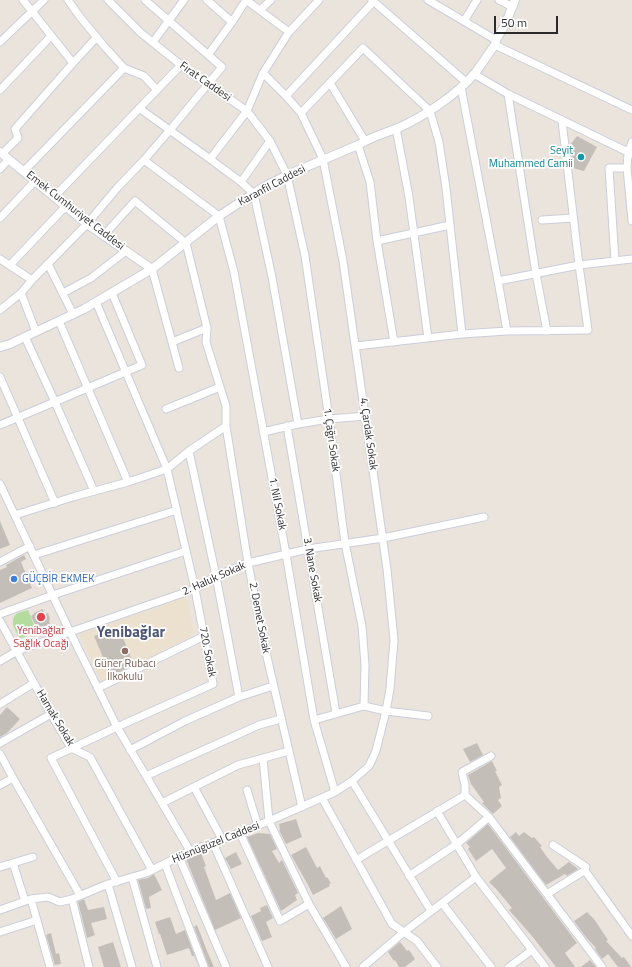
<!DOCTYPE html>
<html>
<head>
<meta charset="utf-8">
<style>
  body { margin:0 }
  #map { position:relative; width:632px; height:967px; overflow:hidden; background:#eae4dd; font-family:"Titillium Web",sans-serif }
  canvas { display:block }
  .scale { position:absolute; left:494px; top:16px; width:64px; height:18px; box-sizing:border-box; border:2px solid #2a2a2a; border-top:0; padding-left:5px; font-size:12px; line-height:14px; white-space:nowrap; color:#2a2a2a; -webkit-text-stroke:3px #fff; paint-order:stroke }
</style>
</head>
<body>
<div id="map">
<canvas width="632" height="967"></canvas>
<div class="scale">50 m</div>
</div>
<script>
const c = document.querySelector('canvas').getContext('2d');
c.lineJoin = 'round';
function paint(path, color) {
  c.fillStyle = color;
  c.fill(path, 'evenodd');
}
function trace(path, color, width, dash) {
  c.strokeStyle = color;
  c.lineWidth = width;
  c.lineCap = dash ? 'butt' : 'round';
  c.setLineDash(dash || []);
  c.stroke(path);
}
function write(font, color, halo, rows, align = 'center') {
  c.font = font + ' "Titillium Web",sans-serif';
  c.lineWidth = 3.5;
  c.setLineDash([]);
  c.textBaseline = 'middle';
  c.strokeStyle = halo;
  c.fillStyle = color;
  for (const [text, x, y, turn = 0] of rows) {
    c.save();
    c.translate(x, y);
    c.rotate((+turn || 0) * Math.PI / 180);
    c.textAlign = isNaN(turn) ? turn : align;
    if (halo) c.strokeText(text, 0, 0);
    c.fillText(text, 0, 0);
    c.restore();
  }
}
paint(new Path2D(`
  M 184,598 L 188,600 L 194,633 L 190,637 L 101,682 L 79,634 Z`), '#ebe1ce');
paint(new Path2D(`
  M 28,610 L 37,632 L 25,637 L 20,638 C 15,631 8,619 18,613 C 21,612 25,611 28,610 Z`), '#b3dc9e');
paint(new Path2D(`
  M 577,136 L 597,147 L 584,171 L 573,168 L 570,145 Z
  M 0,521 L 10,545 L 0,549 Z
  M 24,555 L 26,559 L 21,562 L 32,588 L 0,603 L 0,570 L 7,567 L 6,565 Z
  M 43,609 L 44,614 L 48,613 L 50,619 L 49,621 L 50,624 L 37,629 L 31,616 L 34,614 L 34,613 Z
  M 119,628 L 134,665 L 111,676 L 94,636 Z
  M 7,707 L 20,719 L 7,733 L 0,737 L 0,715 Z
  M 477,743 L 483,755 L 470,762 L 463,749 Z
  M 492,761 L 497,771 L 495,771 L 502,785 L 499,787 L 501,798 L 498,800 L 502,806 L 493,814 L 482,803 L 484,802 L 471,784 L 468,775 Z
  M 296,819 L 302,837 L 286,844 L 279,830 L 280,830 L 279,824 Z
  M 488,824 L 577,943 L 565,953 L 575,967 L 556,967 L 532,936 L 509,910 L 512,908 L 497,890 L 489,882 L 506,868 L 492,849 L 476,861 L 468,849 L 470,847 L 466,843 Z
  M 516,832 L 519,836 L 524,832 L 532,838 L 534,837 L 542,846 L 540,847 L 547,857 L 558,870 L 569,862 L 578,869 L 567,876 L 565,874 L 546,885 L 510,837 Z
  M 258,833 L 270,834 L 277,849 L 272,851 L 279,863 L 282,860 L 298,893 L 295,895 L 297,900 L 281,911 L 247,837 Z
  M 306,847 L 317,868 L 320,866 L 326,878 L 327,877 L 331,883 L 329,884 L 330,886 L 313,895 L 308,885 L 291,855 Z
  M 236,852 L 242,864 L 231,869 L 225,858 Z
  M 201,853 L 206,866 L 204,867 L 216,900 L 230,893 L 241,918 L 215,930 L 186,859 Z
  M 154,874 L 162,890 L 149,897 L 151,908 L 146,909 L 138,880 L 148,878 Z
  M 84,899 L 88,910 L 104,907 L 107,919 L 91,923 L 95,935 L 87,938 L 78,902 Z
  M 267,905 L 273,918 L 266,922 L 272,937 L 262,941 L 251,916 L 261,911 L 260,908 Z
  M 341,906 L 352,929 L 336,939 L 323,918 Z
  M 587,912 L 594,919 L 608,940 L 606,941 L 622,958 L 624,957 L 631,967 L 618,967 L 608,954 L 602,959 L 595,949 L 596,948 L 585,936 L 574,921 Z
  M 170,917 L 176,934 L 185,930 L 199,967 L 194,956 L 192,956 L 189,948 L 167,955 L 160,934 L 159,934 L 155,922 Z
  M 197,925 L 207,951 L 214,967 L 209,967 L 194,927 Z
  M 51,933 L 56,954 L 59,953 L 61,964 L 55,965 L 46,935 Z
  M 113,942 L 121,967 L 104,967 L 98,947 Z
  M 400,942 L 407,951 L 409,950 L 415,959 L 405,967 L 399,967 L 395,960 L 394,961 L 388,952 Z
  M 590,960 L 596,967 L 581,967 Z`), '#c3bfb8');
const minor = new Path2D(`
  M 23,0 L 73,63
  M 68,0 L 80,17 L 104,46 L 124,68 L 144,76 L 157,90
  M 108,0 L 141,33 L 191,73 L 208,84 L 247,111 L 270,141 L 287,175 L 305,256 L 329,419 L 345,543 L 362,626 L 365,665 L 364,706
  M 207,0 L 232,22
  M 372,0 L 466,82
  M 428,0 L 496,40
  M 499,0 L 513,7
  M 260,10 L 271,0
  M 464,21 L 477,0
  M 0,42 L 44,0
  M 153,42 L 184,0
  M 495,45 L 632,110
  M 208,55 L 232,22 L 246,0 L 289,32
  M 474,74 L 508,94 L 632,154
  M 330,83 L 365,141
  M 461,87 L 498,281 L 507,331
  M 0,90 L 51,36
  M 508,94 L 536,274 L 547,331
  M 286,96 L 374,1
  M 139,108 L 210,159 L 241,182 L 254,194 L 272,277 L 298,424
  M 301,113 L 363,48 L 430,111 L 439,142 L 446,188 L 462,334
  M 396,128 L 409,197 L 428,338
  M 632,142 L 628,153 L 627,168 L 632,221
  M 358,145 L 370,182 L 377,241 L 394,342
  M 2,154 L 18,138 L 15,129 L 73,63 L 97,37
  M 210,159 L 247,111 L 263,73 L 289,32 L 319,0
  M 144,160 L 219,216 L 234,272 L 286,554 L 314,720 L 335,792
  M 0,169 L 9,159
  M 24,171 L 124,68
  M 241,182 L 270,141
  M 54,197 L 181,65
  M 0,218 L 35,181
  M 542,220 L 573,218
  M 104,235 L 135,201 L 186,243 L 207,328 L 206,342 L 226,406 L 226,426 L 248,563 L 264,644 L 302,807
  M 377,241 L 450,225
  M 0,259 L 32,280
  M 615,261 L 609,168 L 627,168
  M 48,264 L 73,314
  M 10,265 L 66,206
  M 152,269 L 179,368
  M 498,281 L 579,265 L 632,259
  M 21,293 L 36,332
  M 63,293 L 91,278 L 126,251
  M 96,302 L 167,469 L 195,589 L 213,684 L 117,727 L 51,758 L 117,882
  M 0,310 L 21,293 L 32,280 L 87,224 L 118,187 L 144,160 L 170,130 L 208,84 L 222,67 L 145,0
  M 59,321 L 128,482
  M 25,337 L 55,402 L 94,491
  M 172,342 L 207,328
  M 356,346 L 462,334 L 507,331 L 588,330 L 579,265 L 562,121
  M 0,377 L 55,503
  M 166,409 L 220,387
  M 0,425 L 142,365 L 112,293
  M 287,426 L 336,713
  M 263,432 L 298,424 L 329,419 L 366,416
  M 189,451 L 216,576 L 239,697
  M 0,484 L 70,632 L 117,727 L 162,803 L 190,851
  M 15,515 L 76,496 L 128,482 L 167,469 L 189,451 L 226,426
  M 34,555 L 177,510
  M 0,562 L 30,546
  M 0,614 L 53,595 L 186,551
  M 0,621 L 51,714 L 71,748 L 90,757 L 152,870
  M 0,661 L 17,651 L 70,632 L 195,589 L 216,576 L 248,563 L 308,549 L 383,538 L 484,517
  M 98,688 L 204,636
  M 0,704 L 34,683
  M 314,720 L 364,706 L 386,711 L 428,716
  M 0,743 L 51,714
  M 130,750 L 185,721 L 239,697 L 273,686
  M 0,754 L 13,778 L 80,895
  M 263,758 L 269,821 L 309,904 L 346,967
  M 146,776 L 259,725 L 281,719
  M 352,781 L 431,911
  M 0,785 L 13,778
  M 194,787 L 222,839
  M 247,790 L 258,826
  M 465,795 L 489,817 L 602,967
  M 465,795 L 465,785 L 462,772 L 491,756
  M 322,798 L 392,924 L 417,941 L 437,967
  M 162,803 L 238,765 L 289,751
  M 437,811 L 476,877 L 545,967
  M 240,833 L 280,921 L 309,904
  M 213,843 L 268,967
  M 179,857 L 226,967
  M 356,860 L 465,795
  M 13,863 L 25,901
  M 165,864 L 204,967
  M 0,867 L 33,857
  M 584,871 L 586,872 L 632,936
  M 409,876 L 457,844 L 489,817
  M 132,877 L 157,967
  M 108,884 L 132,967
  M 547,894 L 584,871 L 586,867 L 553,845
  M 31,899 L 50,967
  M 72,899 L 89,967
  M 442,903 L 491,967
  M 0,910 L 31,899 L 48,897 L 60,902 L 72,899 L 108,884 L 146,873 L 190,851 L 240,833 L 269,821 L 335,792 L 352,781 L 369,766 L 376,751 L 386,711 L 390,689 L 394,640 L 387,569 L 343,261 L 323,159 L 301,113 L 286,96 L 263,73
  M 0,932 L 37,920
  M 363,967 L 404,932 L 476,877
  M 509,967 L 532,950`);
const tertiary = new Path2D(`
  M 0,152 L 87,224 L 152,269
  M 0,347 L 10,344 L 84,309 L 152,269 L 219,216 L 262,188 L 287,175 L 358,145 C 371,137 385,133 398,128 C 423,117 458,94 475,73 C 482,64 488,54 495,45 L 496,40 L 505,25 L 515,0`);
trace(minor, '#cbceda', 9);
trace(tertiary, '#cbceda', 10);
trace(minor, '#fff', 7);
trace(tertiary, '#fff', 8);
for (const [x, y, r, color] of [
  [581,157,4,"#0f9aa8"],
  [14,579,4,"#3f7fe0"],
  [41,617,5,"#e0444e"],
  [125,651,4,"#8d6e63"]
]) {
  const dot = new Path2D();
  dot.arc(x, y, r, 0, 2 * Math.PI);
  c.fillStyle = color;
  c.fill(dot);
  trace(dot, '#fff', 1.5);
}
write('11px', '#2a2a2a', '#fff', [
  ["Fırat Caddesi",205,82,35],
  ["Karanfil Caddesi",272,186,-28],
  ["Emek Cumhuriyet Caddesi",75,211,38],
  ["4. Çardak Sokak",368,434,82],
  ["1. Çağrı Sokak",331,440,82],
  ["1. Nil Sokak",277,504,79],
  ["3. Nane Sokak",312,570,80],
  ["2. Haluk Sokak",214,579,-24],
  ["2. Demet Sokak",259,618,79],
  ["720. Sokak",207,652,79],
  ["Hamak Sokak",55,718,59],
  ["Hüsnügüzel Caddesi",216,843,-22]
]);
write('11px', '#0d838f', '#fff', [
  ["Seyit",573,151],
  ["Muhammed Camii",573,164]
], 'right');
write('11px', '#366cbe', '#fff', [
  ["GÜÇBİR EKMEK",22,579]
], 'left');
write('11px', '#be3a42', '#fff', [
  ["Yenibağlar",41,631],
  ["Sağlık Ocağı",41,644]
]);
write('11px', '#785e54', '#fff', [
  ["Güner Rubacı",125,664],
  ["İlkokulu",125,677]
]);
write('bold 15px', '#4e5576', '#fff', [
  ["Yenibağlar",131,633]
]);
</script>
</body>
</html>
